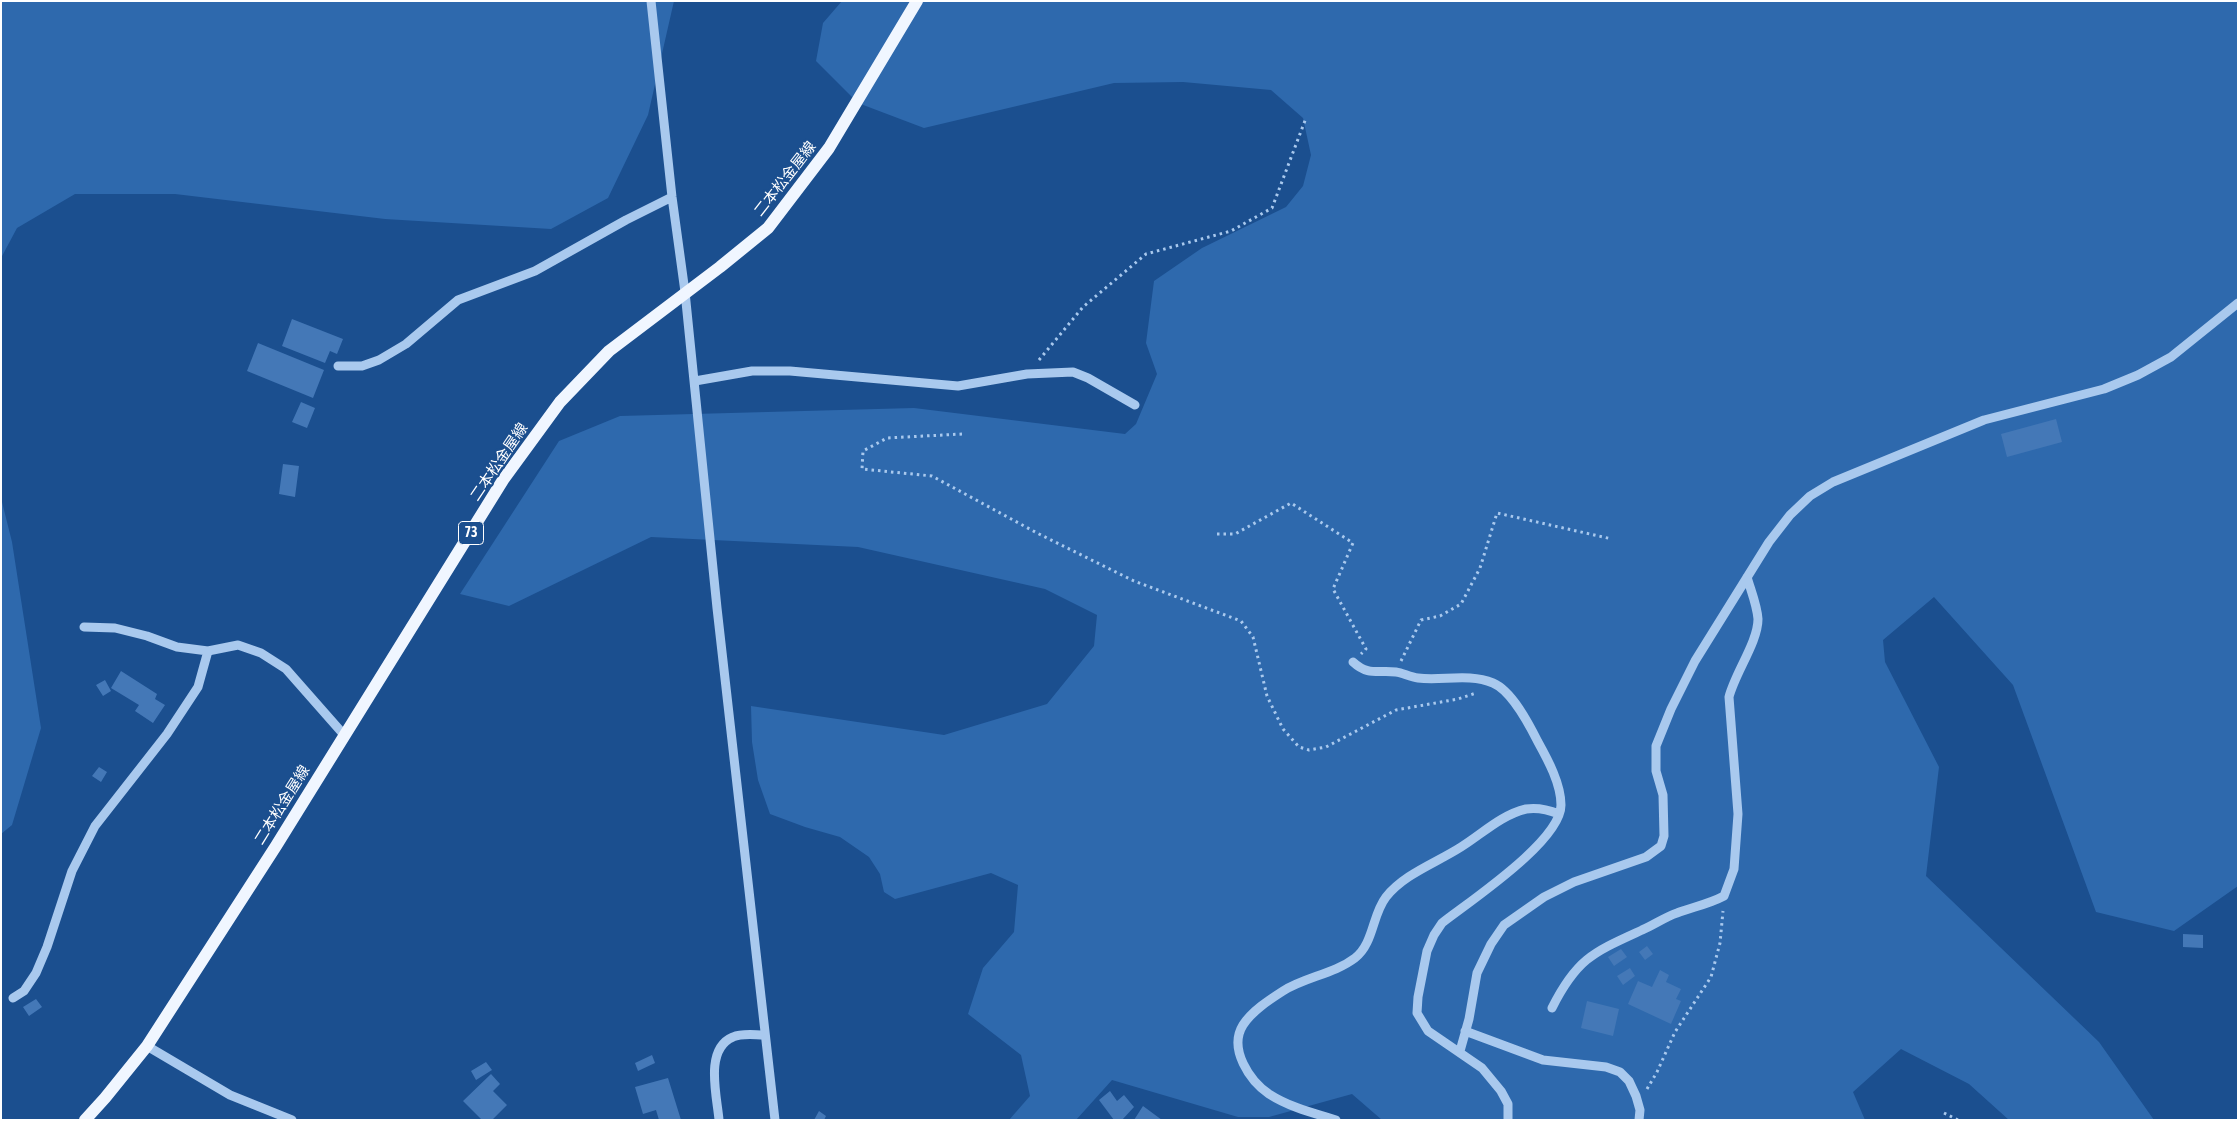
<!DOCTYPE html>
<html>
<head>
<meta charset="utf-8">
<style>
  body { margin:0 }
  #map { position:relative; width:2239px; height:1121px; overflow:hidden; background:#1b4f8f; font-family:"Asap Condensed",sans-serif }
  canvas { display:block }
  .frame { position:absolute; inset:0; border:2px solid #fff; pointer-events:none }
</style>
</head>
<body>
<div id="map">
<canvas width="2239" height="1121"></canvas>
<div class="frame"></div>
</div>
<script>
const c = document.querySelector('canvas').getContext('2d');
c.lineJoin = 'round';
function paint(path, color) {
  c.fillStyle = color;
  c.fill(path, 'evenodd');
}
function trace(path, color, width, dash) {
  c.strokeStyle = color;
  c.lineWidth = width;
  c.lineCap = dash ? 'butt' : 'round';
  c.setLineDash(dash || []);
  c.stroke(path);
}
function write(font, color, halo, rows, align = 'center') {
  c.font = font + ' "Asap Condensed","Noto Sans JP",sans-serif';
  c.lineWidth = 4.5;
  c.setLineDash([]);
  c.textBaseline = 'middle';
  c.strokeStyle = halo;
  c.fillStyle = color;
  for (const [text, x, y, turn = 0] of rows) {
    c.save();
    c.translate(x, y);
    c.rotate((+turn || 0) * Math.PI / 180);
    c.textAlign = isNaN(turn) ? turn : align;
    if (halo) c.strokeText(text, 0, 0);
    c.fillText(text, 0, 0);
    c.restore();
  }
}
paint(new Path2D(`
  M 1,1 L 674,1 L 648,115 L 608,198 L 551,229 L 385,219 L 175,194 L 75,194 L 17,228 L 1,258 Z
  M 842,1 L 2238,1 L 2238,886 L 2174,931 L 2096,912 L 2013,685 L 1934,597 L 1883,640 L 1885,662 L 1939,767 L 1926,876 L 2099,1042 L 2154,1120 L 2009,1120 L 1969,1084 L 1901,1049 L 1853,1092 L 1865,1120 L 1382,1120 L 1352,1094 L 1269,1117 L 1238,1117 L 1112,1080 L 1076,1120 L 1009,1120 L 1030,1096 L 1021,1055 L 968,1014 L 983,968 L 1014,932 L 1018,885 L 991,873 L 895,899 L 884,892 L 880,874 L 869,857 L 840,837 L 805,827 L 770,814 L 758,780 L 752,742 L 751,706 L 944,735 L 1047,704 L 1094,646 L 1097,615 L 1045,589 L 858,547 L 651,537 L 509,606 L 460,594 L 559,441 L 620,416 L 914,408 L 1125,434 L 1136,424 L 1157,374 L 1146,343 L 1154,281 L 1202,248 L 1286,207 L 1303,186 L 1311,155 L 1303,118 L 1271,90 L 1183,82 L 1114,83 L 924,128 L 858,103 L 816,61 L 823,23 Z
  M 1,498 L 12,542 L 41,728 L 12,825 L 1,834 Z`), '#2e69ad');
paint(new Path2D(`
  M 292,319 L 343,339 L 337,354 L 330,351 L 325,363 L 282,346 Z
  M 258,343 L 324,370 L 313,398 L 247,371 Z
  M 301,402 L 315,408 L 307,428 L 292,422 Z
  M 2056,419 L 2062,442 L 2007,457 L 2001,434 Z
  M 283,464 L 299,466 L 295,497 L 279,494 Z
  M 121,671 L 157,694 L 155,699 L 165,705 L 153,723 L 135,711 L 139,705 L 111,688 Z
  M 105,680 L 111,691 L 103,696 L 96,685 Z
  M 99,767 L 107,772 L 101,782 L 92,776 Z
  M 2183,934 L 2203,935 L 2203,948 L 2183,947 Z
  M 1647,946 L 1653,954 L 1645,960 L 1639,952 Z
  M 1621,949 L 1627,957 L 1614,966 L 1608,957 Z
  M 1630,968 L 1635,976 L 1623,985 L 1617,976 Z
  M 1660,970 L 1669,975 L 1666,982 L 1681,989 L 1676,999 L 1681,1001 L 1671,1024 L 1628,1004 L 1638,981 L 1652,987 Z
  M 36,999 L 42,1007 L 29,1016 L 23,1007 Z
  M 1587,1001 L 1619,1009 L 1613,1036 L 1581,1028 Z
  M 652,1055 L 655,1063 L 638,1071 L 635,1063 Z
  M 486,1062 L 492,1070 L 476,1080 L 471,1071 Z
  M 491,1074 L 500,1084 L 493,1091 L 507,1105 L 492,1120 L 482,1120 L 463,1101 Z
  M 668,1078 L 681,1120 L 659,1120 L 656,1110 L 643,1114 L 635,1087 Z
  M 1110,1091 L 1117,1101 L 1124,1095 L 1134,1107 L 1122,1120 L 1114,1120 L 1099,1100 Z
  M 1143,1106 L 1162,1120 L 1134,1120 Z
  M 819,1111 L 826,1116 L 824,1120 L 814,1120 Z`), '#4478b7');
trace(new Path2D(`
  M 1039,360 L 1083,307 L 1146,254 L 1231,231 L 1272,208 L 1306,118
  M 962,434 L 887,438 L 863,451 L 862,469 L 932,476 L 1037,533 L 1134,581 L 1241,621 L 1253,637 L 1267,696 L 1283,729 L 1299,747 L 1309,750 L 1326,747 L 1396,710 L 1458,699 L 1476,693
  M 1217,534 L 1235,534 L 1291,503 L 1353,543 L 1333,589 L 1366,649 L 1361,654
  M 1401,661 L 1421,620 L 1440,616 L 1461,604 L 1480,568 L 1497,513 L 1612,539
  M 1647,1089 L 1657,1072 L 1675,1032 L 1711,977 L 1720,943 L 1723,911
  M 1944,1113 L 1958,1120
  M 521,1119 L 521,1120`), '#a9c9ee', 3, [2.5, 4]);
trace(new Path2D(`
  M 651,1 L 672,197 L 685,292 L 717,608 L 775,1120
  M 338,366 L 362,366 L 379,360 L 406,344 L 458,300 L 535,271 L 626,220 L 672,197
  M 695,381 L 752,371 L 790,371 L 958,386 L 1027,374 L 1073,372 L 1088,378 L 1135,405
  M 84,627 L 115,628 L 147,636 L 177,647 L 208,651 L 238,645 L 261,653 L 286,669 L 345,736
  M 1353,662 C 1368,676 1378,670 1396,672 C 1403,673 1410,677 1418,678 C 1442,681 1469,673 1493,683 C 1512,691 1529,724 1538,742 C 1548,760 1561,784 1561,805 C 1561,841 1470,901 1442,923 L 1434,935 L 1427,951 L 1418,997 L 1417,1013 L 1428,1031 L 1482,1068 L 1501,1091 L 1508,1104 L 1508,1120
  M 13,998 L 24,991 L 36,973 L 47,947 L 72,871 L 95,826 L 167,734 L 198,687 L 208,651
  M 1552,1008 C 1577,958 1594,952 1642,930 C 1654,925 1665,917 1677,913 C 1693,907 1709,904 1724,896 L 1734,869 L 1738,814 L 1729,697 C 1735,673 1758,642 1758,619 C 1757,605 1751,591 1747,577
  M 1465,1031 L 1543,1060 L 1606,1067 L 1620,1072 L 1629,1081 L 1636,1096 L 1640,1110 L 1639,1120
  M 147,1046 L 230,1095 L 292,1120
  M 1460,1051 L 1469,1019 L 1477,973 L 1491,944 L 1504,925 L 1544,897 L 1574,882 L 1646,857 L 1661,846 L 1664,836 L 1663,795 L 1656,771 L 1656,746 L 1671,709 L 1695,661 L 1769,542 L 1790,515 L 1810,496 L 1833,482 L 1984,420 L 2104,389 L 2138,375 L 2171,357 L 2238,303
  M 719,1120 C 717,1096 704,1049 733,1037 C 742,1033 754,1035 764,1035
  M 1336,1120 C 1313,1113 1289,1107 1269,1094 C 1250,1081 1228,1049 1243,1025 C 1252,1011 1269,1000 1283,991 C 1305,977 1334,974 1355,958 C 1374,943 1372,915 1386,897 C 1404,874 1436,863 1461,847 C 1482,834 1501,815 1526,809 C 1538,807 1549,810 1559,814`), '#a9c9ee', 9);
trace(new Path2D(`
  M 85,1120 L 105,1098 L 147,1046 L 276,846 L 503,480 L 560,402 L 609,351 L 720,267 L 768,228 L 829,148 L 917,1`), '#f0f6ff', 12);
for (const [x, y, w] of [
  [471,533,25]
]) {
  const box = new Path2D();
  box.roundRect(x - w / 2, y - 11.5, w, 23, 4);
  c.fillStyle = '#1b4f8f';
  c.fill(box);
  trace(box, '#fff', 1);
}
write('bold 14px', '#fff', null, [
  ["73",471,533]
]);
write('15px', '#fff', '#1b4f8f', [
  ["二本松金屋線",785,179,-52],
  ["二本松金屋線",499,462,-56],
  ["二本松金屋線",282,805,-58]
]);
</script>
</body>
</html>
